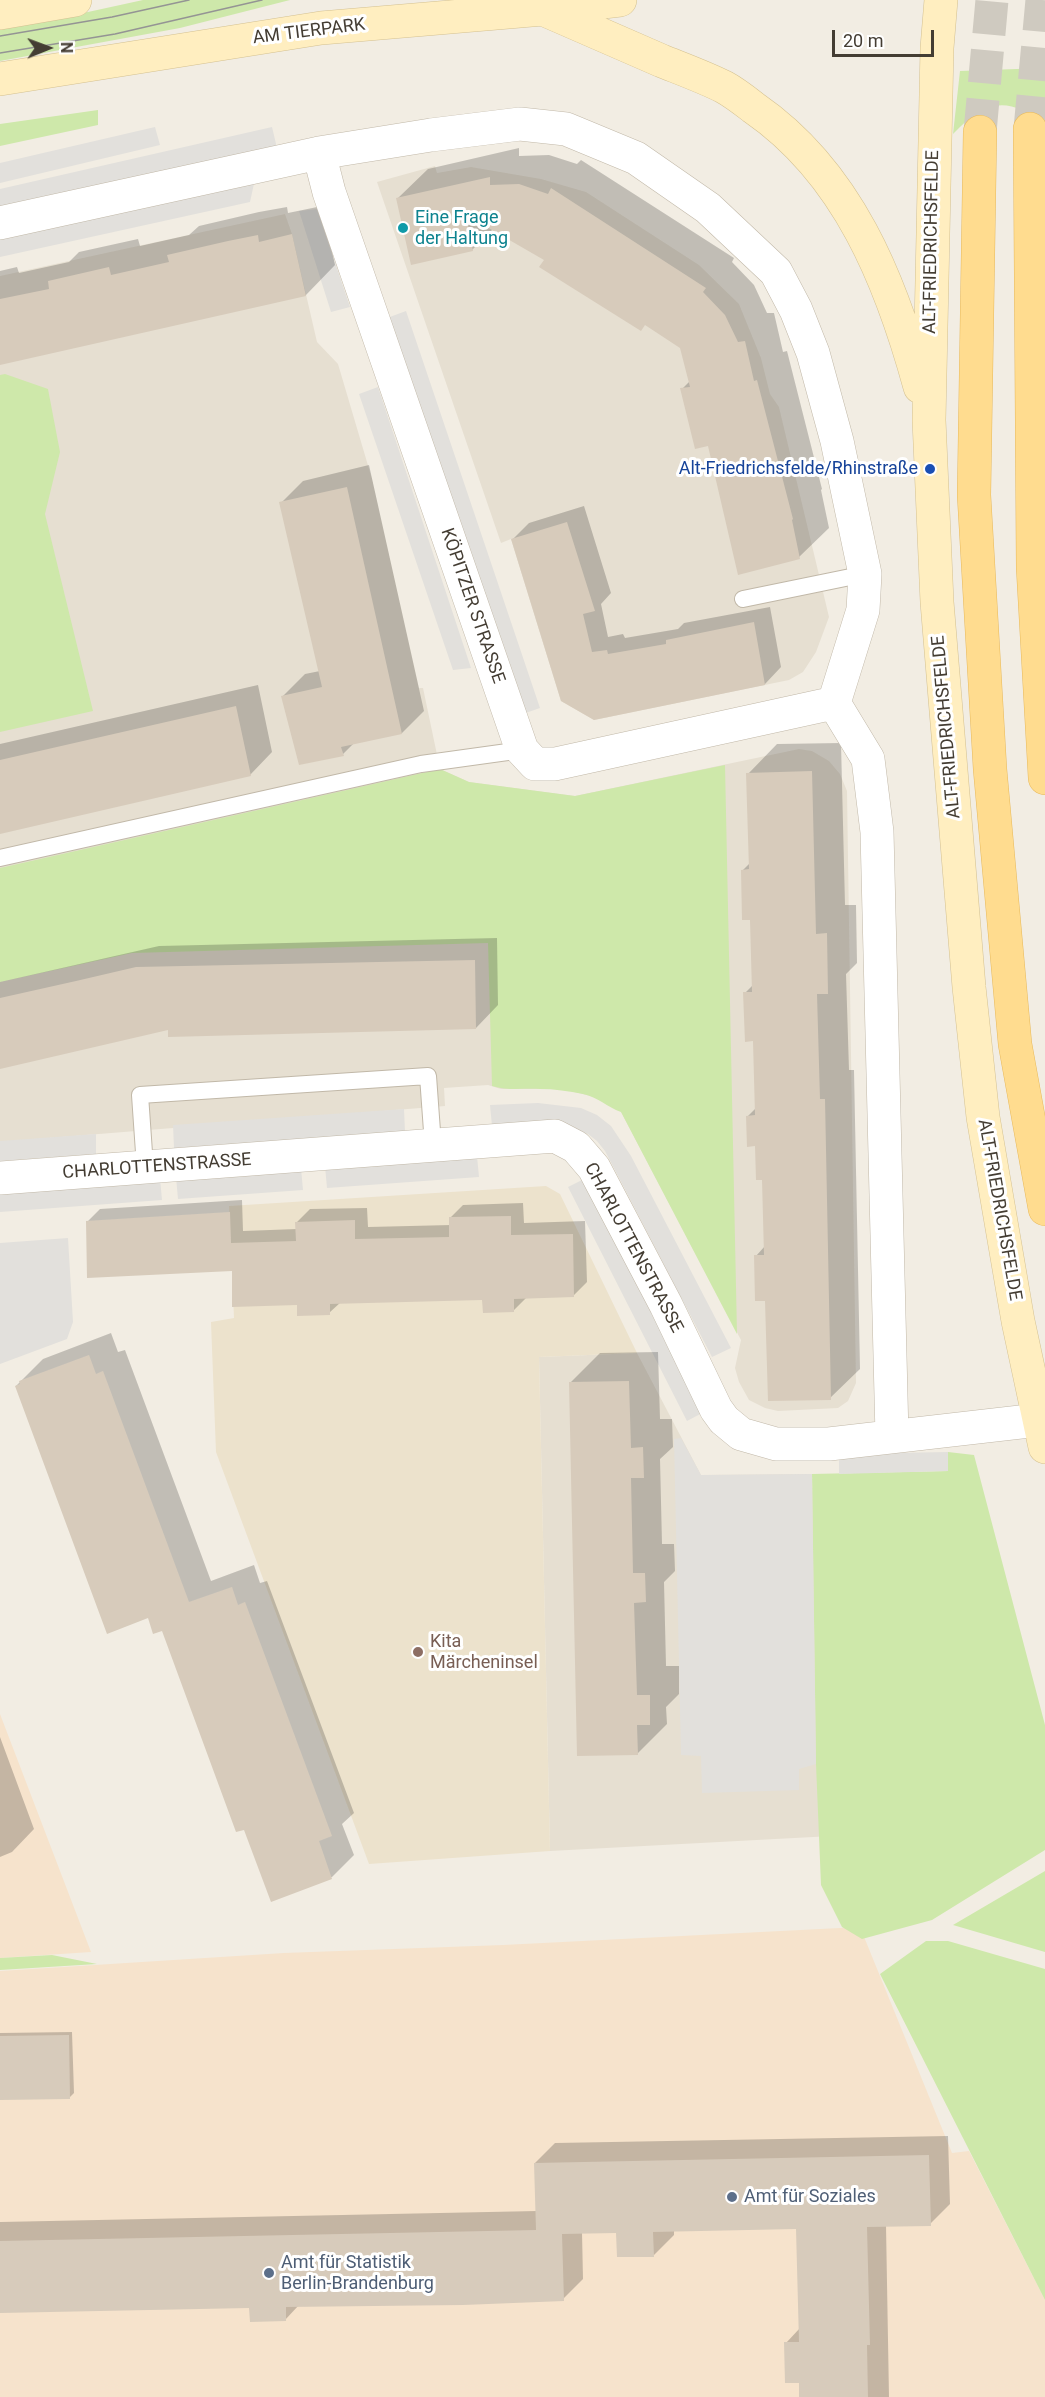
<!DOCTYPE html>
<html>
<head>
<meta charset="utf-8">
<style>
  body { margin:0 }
  #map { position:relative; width:1045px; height:2397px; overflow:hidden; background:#f2ede3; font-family:Roboto,sans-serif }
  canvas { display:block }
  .north { position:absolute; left:18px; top:18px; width:60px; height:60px; -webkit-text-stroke:4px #fff; paint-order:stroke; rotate:89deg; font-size:16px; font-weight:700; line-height:24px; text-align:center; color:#443d33 }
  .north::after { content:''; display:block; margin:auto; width:21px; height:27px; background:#443d33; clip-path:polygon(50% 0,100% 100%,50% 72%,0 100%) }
  .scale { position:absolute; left:832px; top:30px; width:102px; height:27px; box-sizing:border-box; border:3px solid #443d33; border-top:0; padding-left:8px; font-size:18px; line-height:21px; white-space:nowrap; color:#443d33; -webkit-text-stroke:4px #fff; paint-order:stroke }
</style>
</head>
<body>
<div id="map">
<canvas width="1045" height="2397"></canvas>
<div class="north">N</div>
<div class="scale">20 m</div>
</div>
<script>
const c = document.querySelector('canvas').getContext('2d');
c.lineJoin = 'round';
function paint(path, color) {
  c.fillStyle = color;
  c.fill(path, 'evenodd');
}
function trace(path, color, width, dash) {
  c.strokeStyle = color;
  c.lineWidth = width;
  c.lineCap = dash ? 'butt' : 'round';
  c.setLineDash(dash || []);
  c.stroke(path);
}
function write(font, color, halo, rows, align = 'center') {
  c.font = font + ' Roboto,sans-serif';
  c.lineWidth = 6;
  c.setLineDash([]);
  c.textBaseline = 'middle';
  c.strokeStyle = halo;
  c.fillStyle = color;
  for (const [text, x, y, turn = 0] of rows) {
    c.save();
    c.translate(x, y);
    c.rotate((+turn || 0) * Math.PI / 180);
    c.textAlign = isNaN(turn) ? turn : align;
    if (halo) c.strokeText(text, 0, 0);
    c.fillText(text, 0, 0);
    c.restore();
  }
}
paint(new Path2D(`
  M 435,166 L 437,173 L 471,167 L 541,179 L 586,192 L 699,265 L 739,304 L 761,358 L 770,394 L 779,407 L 829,617 L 816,652 L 803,672 L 789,680 L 594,720 L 561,701 L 511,539 L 501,543 L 377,182 Z
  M 285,214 L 292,234 L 317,342 L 338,364 L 372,479 L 419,688 L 423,688 L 440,769 L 469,782 L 575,796 L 799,749 L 812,751 L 829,761 L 840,774 L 847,791 L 856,1383 L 848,1401 L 838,1408 L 778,1411 L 765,1408 L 749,1400 L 739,1382 L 735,1368 L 741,1340 L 619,1108 L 606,1100 L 563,1089 L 501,1089 L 488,1085 L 444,1088 L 445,1106 L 0,1142 L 0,276 Z
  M 637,1353 L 701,1475 L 812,1474 L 832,1836 L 550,1851 L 539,1357 Z`), '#e6dfd1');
paint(new Path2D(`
  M 0,1714 L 91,1952 L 0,1958 Z
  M 860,1927 L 952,2153 L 969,2151 L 1045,2300 L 1045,2397 L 0,2397 L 0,1971 L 284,1953 L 503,1945 Z`), '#f6e3cc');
paint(new Path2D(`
  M 546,1186 L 560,1194 L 637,1353 L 539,1357 L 550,1851 L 369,1864 L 216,1452 L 211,1322 L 234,1318 L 229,1206 Z`), '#ece2cc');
paint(new Path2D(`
  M 143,0 L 290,0 L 180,28 L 0,61 L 0,26 L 88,12 Z
  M 1045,68 L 1045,125 C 1008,95 985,100 953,134 L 960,71 Z
  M 98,110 L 98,125 L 0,146 L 0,124 Z
  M 5,374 L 48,389 L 60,452 L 45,514 L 93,711 L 0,732 L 0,375 Z
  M 725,765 L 737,1334 L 621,1112 C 607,1107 598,1097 583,1094 C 569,1091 554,1089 540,1089 C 524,1088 508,1091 492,1086 L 488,943 L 132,953 L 0,982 L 0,868 L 440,769 L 469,782 L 575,796 Z
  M 948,1452 L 974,1455 L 1045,1725 L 1045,1850 L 932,1920 L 862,1939 L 842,1927 L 821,1885 L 816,1764 L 812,1474 L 948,1471 Z
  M 1045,1871 L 1045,1952 L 953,1925 Z
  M 926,1941 L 948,1941 L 1045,1969 L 1045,2300 L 880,1974 Z
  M 52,1955 L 97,1964 L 0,1970 L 0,1958 Z`), '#cee8aa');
paint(new Path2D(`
  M 155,127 L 160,145 L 0,183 L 0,163 Z
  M 272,127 L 277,148 L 0,212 L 0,189 Z
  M 255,179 L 250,202 L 0,257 L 0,236 Z
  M 317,209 L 350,307 L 331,312 L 299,211 Z
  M 406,311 L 540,708 L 517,716 L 387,318 Z
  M 378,387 L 471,668 L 453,670 L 359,394 Z
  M 538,1103 L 581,1108 L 597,1115 L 611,1126 L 631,1156 L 731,1348 L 712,1357 L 605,1151 L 597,1141 L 588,1134 L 566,1125 L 492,1126 L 490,1105 Z
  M 404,1109 L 405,1132 L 174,1148 L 173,1125 Z
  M 96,1134 L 96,1154 L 0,1161 L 0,1141 Z
  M 477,1156 L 479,1177 L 327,1188 L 325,1166 Z
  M 301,1168 L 303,1190 L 178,1199 L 176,1177 Z
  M 588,1177 L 706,1411 L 687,1421 L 568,1187 Z
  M 160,1178 L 162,1200 L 0,1212 L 0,1190 Z
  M 68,1238 L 73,1322 L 67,1339 L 0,1364 L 0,1243 Z
  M 681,1438 L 701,1475 L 812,1474 L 816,1764 L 799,1769 L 799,1790 L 702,1793 L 701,1756 L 681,1755 L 674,1439 Z
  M 948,1452 L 948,1471 L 839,1474 L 839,1454 Z`), '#e2e0dc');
paint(new Path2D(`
  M 519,148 L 519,156 L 549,155 L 577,164 L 581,160 L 734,258 L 732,262 L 754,285 L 767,313 L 774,313 L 783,352 L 787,351 L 822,489 L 821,490 L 829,528 L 799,557 L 709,445 L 682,389 L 690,381 L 682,347 L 546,260 L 493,229 L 472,250 L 398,198 L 428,169 Z
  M 322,206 L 335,265 L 306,295 L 0,363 L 0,271 L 17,267 L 19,273 L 69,262 L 79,252 L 138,239 L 140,246 L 189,235 L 199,226 L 259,212 L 287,207 L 288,213 Z
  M 369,465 L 424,711 L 402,733 L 355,742 L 343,754 L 283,696 L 305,674 L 320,671 L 281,503 L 303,481 Z
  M 584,506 L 611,593 L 601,604 L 608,637 L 623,634 L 625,638 L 678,629 L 684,623 L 770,607 L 781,667 L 765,684 L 594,718 L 513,539 L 529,523 Z
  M 258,685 L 272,752 L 250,775 L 0,832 L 0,744 Z
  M 841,743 L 845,905 L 856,905 L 857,963 L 846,974 L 849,1070 L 854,1070 L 860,1369 L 830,1398 L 766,1300 L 756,1256 L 765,1246 L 764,1179 L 757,1145 L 748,1116 L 756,1108 L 754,1040 L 745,993 L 753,985 L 752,919 L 743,870 L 751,862 L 748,774 L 777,744 Z
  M 497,938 L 498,1005 L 476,1028 L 169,1028 L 0,1067 L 0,982 L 159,946 Z
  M 242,1200 L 243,1231 L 297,1229 L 297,1222 L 310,1209 L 367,1208 L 368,1227 L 451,1225 L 450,1218 L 463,1205 L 523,1203 L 524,1223 L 585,1221 L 587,1282 L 574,1295 L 526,1298 L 513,1311 L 484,1298 L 341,1302 L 329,1313 L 298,1304 L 233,1270 L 87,1222 L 100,1209 Z
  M 111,1333 L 118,1352 L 125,1350 L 211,1581 L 254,1565 L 260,1583 L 267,1581 L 354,1813 L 342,1824 L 354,1855 L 332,1877 L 272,1900 L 245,1828 L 163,1629 L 149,1616 L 16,1386 L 43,1359 Z
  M 658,1352 L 660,1419 L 672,1419 L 673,1447 L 660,1459 L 662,1544 L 674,1544 L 675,1571 L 664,1582 L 666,1666 L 679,1666 L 679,1694 L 666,1707 L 667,1724 L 637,1754 L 570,1383 L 600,1353 Z
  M 0,1737 L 34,1829 L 12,1852 L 0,1857 Z
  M 72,2032 L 74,2093 L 70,2097 L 0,2098 L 0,2033 Z
  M 948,2136 L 950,2204 L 930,2224 L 886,2225 L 889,2397 L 801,2397 L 800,2381 L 786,2343 L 800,2328 L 798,2228 L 674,2230 L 674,2235 L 654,2255 L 617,2231 L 582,2232 L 583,2279 L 563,2299 L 299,2305 L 285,2320 L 251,2306 L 0,2312 L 0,2222 L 537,2211 L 535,2163 L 555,2143 Z`), '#0003');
paint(new Path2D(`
  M 490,177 L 490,185 L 519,184 L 548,194 L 551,188 L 706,288 L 703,292 L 725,315 L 738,342 L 745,341 L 754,381 L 757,380 L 793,519 L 792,520 L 800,559 L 738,575 L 708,446 L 695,449 L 680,388 L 690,387 L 680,348 L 645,325 L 641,331 L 539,267 L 544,260 L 466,215 L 473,251 L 411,265 L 396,198 Z
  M 292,234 L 306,296 L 0,365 L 0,299 L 49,289 L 48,281 L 109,267 L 111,275 L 169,262 L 167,255 L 228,241 L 258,235 L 259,242 Z
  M 347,487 L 402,734 L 341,747 L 344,756 L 299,765 L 281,696 L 322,687 L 279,502 Z
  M 567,522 L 595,611 L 583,614 L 592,652 L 607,650 L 608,654 L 666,644 L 666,640 L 754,622 L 765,685 L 594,720 L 561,701 L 511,539 Z
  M 236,706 L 251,776 L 0,834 L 0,760 Z
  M 812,771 L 816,934 L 827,933 L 828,994 L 817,994 L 820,1099 L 825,1099 L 831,1400 L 768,1401 L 765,1301 L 755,1301 L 754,1255 L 764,1255 L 762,1180 L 756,1180 L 755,1146 L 747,1147 L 746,1116 L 755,1115 L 753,1041 L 745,1042 L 743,992 L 752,992 L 750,920 L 742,920 L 741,870 L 749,869 L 746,773 Z
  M 475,960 L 476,1029 L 168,1037 L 168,1030 L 0,1069 L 0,998 L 76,981 L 136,967 Z
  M 230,1212 L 231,1243 L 296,1241 L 295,1222 L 355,1220 L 355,1239 L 449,1237 L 449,1217 L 511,1216 L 511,1235 L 573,1234 L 574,1297 L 514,1299 L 514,1312 L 483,1313 L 482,1300 L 330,1304 L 330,1315 L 297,1316 L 297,1305 L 232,1307 L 232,1271 L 87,1278 L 86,1221 Z
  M 89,1355 L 96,1374 L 103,1371 L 189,1602 L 232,1587 L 238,1605 L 245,1602 L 332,1836 L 319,1841 L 332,1879 L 271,1902 L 244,1830 L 236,1832 L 162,1631 L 153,1634 L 148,1618 L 107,1634 L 15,1386 L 20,1384 L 19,1381 Z
  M 629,1381 L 631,1448 L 643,1447 L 644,1478 L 631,1478 L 633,1573 L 645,1573 L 646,1602 L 634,1603 L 637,1695 L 650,1695 L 650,1725 L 637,1725 L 638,1755 L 577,1756 L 569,1382 Z
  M 69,2035 L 70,2099 L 0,2100 L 0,2036 Z
  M 929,2155 L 931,2226 L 867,2227 L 870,2345 L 867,2345 L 868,2397 L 799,2397 L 799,2383 L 785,2383 L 784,2342 L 799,2342 L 796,2229 L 653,2232 L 654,2257 L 617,2257 L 616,2233 L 562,2234 L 564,2301 L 463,2305 L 286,2307 L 286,2321 L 250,2322 L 249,2308 L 0,2313 L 0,2241 L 536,2230 L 534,2163 Z`), '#d7cbbb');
trace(new Path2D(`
  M 1030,129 L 1042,0
  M 980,132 L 992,0`), '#cfcac0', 33, [33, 16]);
const service = new Path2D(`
  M 743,599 L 865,574
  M 0,858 L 421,764 L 522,750
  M 145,1167 L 140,1095 L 428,1076 L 433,1145`);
const minor = new Path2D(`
  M 319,153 L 329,192 L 522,750 L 535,764 L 555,764 L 834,703
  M 0,223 L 319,153 L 431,135 L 520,124 L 566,129 L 636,158 L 708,208 L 776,272 L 796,310 L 813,353 L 837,441 L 865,574 L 863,610 L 834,703 L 868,759 L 877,832 L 892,1436
  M 0,1178 L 555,1136 L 576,1147 L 594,1168 L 666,1305 L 716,1409 L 724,1420 L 741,1434 L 776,1444 L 829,1444 L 1038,1420`);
const secondary = new Path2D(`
  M 941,0 L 937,48 L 929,420 L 937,602 L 969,987 L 983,1117 L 1018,1321 L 1045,1447
  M 545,10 C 584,27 623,44 662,61 C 682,69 704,77 724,87 C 735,93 745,101 754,108 C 848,173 891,281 920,387
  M 0,13 L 75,0
  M 0,79 L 321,28 L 543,9 L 620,0`);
const primary = new Path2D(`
  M 1030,129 L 1033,567 L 1045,778
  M 980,132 L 974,495 L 990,769 L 1015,1044 L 1045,1209`);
trace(service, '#c1b8a8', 18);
trace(minor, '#c1b8a8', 34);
trace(secondary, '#d4c191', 34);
trace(primary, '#e7b95c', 34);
trace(service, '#fff', 16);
trace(minor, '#fff', 33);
trace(secondary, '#ffeec0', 33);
trace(primary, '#ffdc8f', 33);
trace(new Path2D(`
  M 0,36 L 112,17 L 189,0
  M 0,53 L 115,34 L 262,0`), '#949494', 1.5);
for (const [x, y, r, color] of [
  [403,228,6,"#0f9aa8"],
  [930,469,6,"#1a4fb4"],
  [418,1652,6,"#8d6e63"],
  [732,2197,6,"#5c6f8a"],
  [269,2273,6,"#5c6f8a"]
]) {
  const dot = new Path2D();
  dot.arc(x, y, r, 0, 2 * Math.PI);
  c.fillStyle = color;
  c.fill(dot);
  trace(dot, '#fff', 2);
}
write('18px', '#443d33', '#fff', [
  ["AM TIERPARK",309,32,-7],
  ["ALT-FRIEDRICHSFELDE",932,242,-89],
  ["KÖPITZER STRASSE",472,606,71],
  ["ALT-FRIEDRICHSFELDE",947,727,-95],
  ["CHARLOTTENSTRASSE",157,1167,-4],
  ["ALT-FRIEDRICHSFELDE",999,1210,80],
  ["CHARLOTTENSTRASSE",633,1248,62]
]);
write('18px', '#0d838f', '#fff', [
  ["Eine Frage",415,218],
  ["der Haltung",415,239]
], 'left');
write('18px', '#164399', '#fff', [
  ["Alt-Friedrichsfelde/Rhinstraße",918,469]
], 'right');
write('18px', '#785e54', '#fff', [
  ["Kita",430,1642],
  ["Märcheninsel",430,1663]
], 'left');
write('18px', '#4e5e75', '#fff', [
  ["Amt für Soziales",744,2197],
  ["Amt für Statistik",281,2263],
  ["Berlin-Brandenburg",281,2284]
], 'left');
</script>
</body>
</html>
